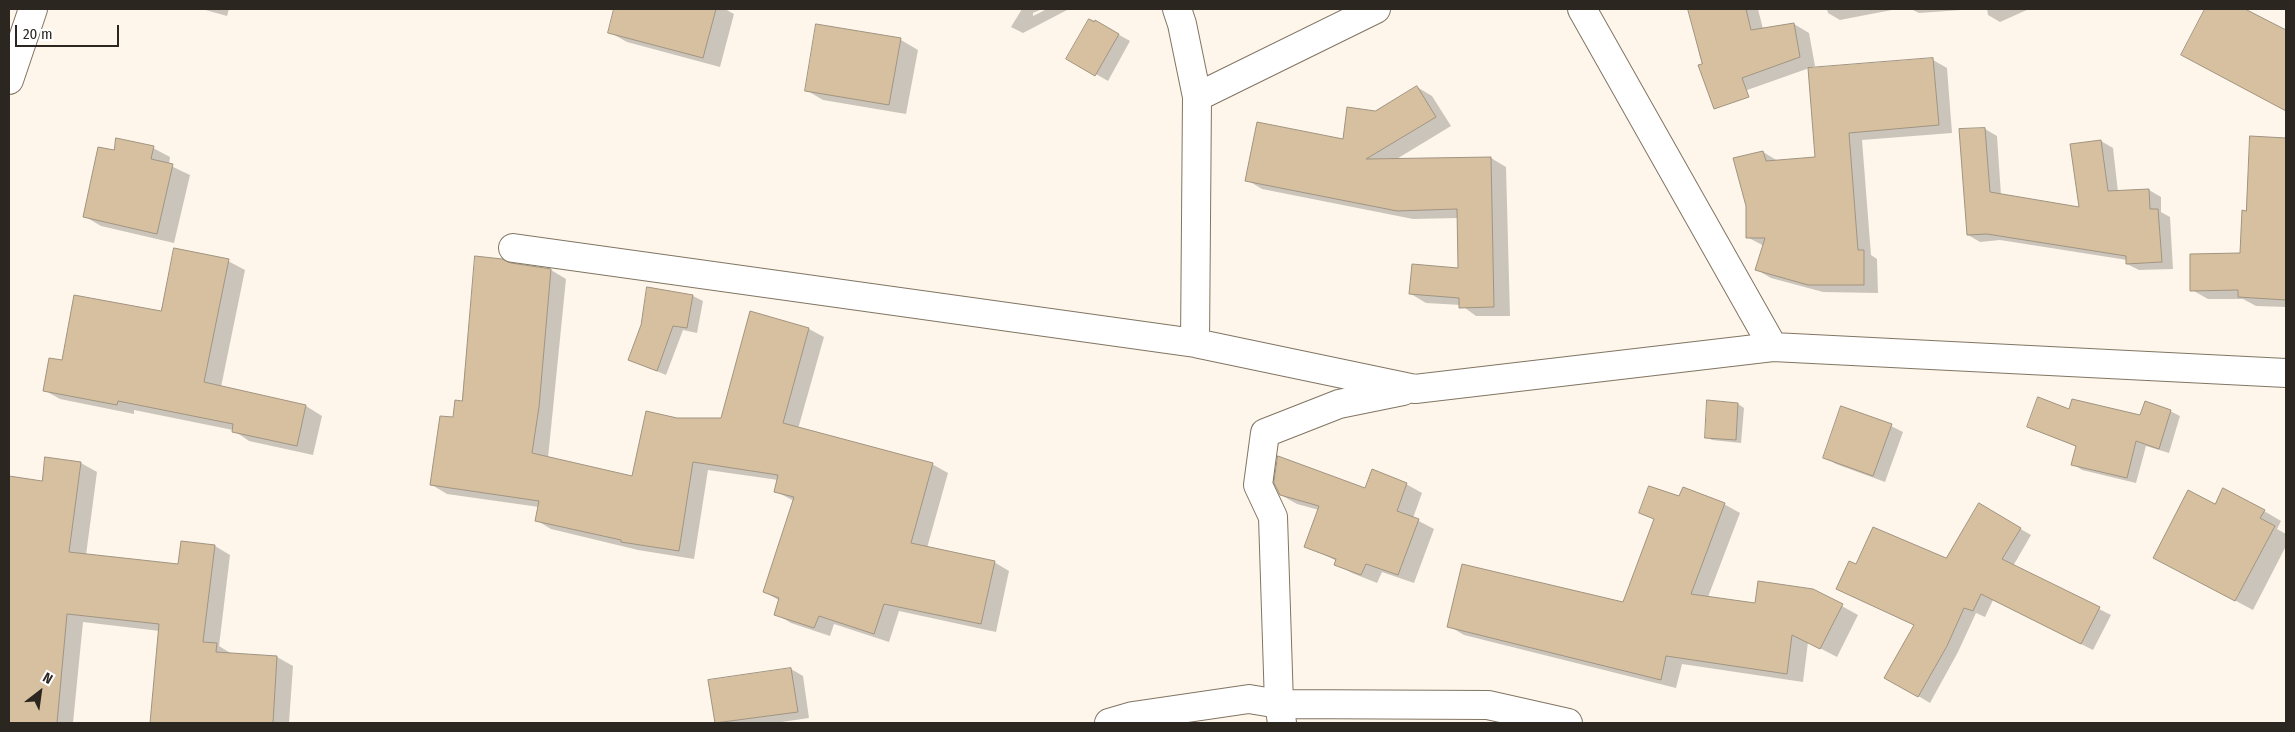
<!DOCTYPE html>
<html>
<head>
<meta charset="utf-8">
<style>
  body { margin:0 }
  #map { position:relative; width:2295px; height:732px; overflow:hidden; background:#fef6ea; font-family:"Fira Sans Condensed",sans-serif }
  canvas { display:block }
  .frame { position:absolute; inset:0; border:10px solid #2b261f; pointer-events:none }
  .north { position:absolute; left:15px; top:667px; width:50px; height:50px; -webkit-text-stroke:4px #fff; paint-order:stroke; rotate:30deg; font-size:14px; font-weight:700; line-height:20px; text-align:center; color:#2b261f }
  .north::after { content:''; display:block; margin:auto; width:18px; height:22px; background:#2b261f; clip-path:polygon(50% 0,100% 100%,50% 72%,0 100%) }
  .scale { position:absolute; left:15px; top:25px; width:104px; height:22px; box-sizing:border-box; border:2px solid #2b261f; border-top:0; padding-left:6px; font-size:15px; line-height:18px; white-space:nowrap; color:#2b261f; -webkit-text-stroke:4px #fff; paint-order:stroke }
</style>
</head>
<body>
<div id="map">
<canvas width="2295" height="732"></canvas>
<div class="frame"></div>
<div class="north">N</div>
<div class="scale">20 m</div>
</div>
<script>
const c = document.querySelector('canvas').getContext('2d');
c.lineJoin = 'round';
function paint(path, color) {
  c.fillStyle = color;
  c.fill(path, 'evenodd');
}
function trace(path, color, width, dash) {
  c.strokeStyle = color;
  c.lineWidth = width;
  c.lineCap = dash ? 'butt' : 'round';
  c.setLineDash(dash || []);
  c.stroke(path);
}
paint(new Path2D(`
  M 202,9 L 229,9 L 227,16 Z
  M 615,9 L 725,9 L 734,14 L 720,67 L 627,42 L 609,32 Z
  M 1022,9 L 1042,9 L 1033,13 L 1033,16 L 1047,9 L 1069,9 L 1023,33 L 1011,27 Z
  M 1702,9 L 1758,9 L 1763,29 L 1794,24 L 1809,33 L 1815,66 L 1736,94 L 1721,86 Z
  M 1827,9 L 1897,9 L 1840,20 L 1828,13 Z
  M 1911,9 L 1975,9 L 1919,13 Z
  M 1987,9 L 2029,9 L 2000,22 L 1988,15 Z
  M 2206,9 L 2243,9 L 2286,32 L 2286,110 L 2182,54 Z
  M 1091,19 L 1130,41 L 1108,81 L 1068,58 Z
  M 901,40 L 918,50 L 906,114 L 823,100 L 806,90 Z
  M 1933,60 L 1947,68 L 1952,133 L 1862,140 L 1871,255 L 1877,259 L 1878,293 L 1823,292 L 1771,278 L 1757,270 L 1764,246 L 1747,237 L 1763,152 L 1778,161 L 1816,158 Z
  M 1417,87 L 1432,96 L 1451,126 L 1395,160 L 1491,158 L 1506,167 L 1510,316 L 1476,316 L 1461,305 L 1426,303 L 1411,294 L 1460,270 L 1459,218 L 1413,219 L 1262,189 L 1247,180 L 1344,140 L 1375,113 Z
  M 1985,129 L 1997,136 L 2001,195 L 2081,208 L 2101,141 L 2113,148 L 2118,192 L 2149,190 L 2161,197 L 2161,212 L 2170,217 L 2173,269 L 2139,270 L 2127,264 L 2127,260 L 2000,240 L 1980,242 L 1968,235 Z
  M 2251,137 L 2286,139 L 2286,307 L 2256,306 L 2243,299 L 2208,299 L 2192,290 L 2241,254 L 2247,212 Z
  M 153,148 L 170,157 L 169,165 L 190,175 L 174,243 L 101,226 L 84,216 L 115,152 Z
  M 228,261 L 245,270 L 221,387 L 306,406 L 322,416 L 313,455 L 249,441 L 233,430 L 134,410 L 134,414 L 60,399 L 44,390 L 63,362 L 162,313 Z
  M 510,265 L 551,270 L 566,279 L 548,458 L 633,477 L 676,419 L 722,419 L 809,329 L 824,337 L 798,429 L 932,464 L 948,473 L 927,548 L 994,562 L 1009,571 L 996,632 L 899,611 L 889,642 L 834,624 L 830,636 L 791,623 L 776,614 L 780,601 L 765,592 L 794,501 L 775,491 L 778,480 L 708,470 L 694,559 L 638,550 L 551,529 L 536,520 L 539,507 L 447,494 L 432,485 L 454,419 L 463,402 Z
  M 648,288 L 693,296 L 703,301 L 697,333 L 683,330 L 666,375 L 629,360 L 642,326 Z
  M 1709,402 L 1738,404 L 1744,408 L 1741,443 L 1712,440 L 1706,437 Z
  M 2070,411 L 2141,417 L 2170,411 L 2180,416 L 2169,453 L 2146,446 L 2136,483 L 2082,470 L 2073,464 L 2077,447 L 2028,427 Z
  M 1891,426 L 1903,432 L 1885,482 L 1836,464 L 1824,457 Z
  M 46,458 L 81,463 L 97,472 L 86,555 L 179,566 L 215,546 L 230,555 L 219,646 L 232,654 L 277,657 L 293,666 L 289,723 L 151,723 L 160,631 L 83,622 L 73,723 L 9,723 L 9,477 L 43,482 Z
  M 1406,484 L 1422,493 L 1413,518 L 1434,529 L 1414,583 L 1382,572 L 1377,583 L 1352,573 L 1336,564 L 1337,561 L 1306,546 L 1319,510 L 1297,504 L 1281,495 L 1366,489 Z
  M 1680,498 L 1724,504 L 1740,513 L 1708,597 L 1756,605 L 1813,590 L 1858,615 L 1837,657 L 1808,642 L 1803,682 L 1682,664 L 1676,688 L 1464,635 L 1449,626 L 1624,604 L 1655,520 L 1641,512 Z
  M 1979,505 L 2031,535 L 2013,566 L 2111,615 L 2093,650 L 1993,600 L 1985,617 L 1976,613 L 1958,652 L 1930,703 L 1886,677 L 1916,626 L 1838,589 L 1857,566 L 1946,560 Z
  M 2215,506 L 2264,511 L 2281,521 L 2277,529 L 2286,534 L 2286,546 L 2253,610 L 2172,567 Z
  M 791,669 L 803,676 L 809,718 L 775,723 L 716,723 L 709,681 Z`), '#0003');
const building = new Path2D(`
  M 614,9 L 716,9 L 703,58 L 608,33 Z
  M 1688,9 L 1746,9 L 1751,30 L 1794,23 L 1800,57 L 1742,78 L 1749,97 L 1714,109 L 1698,65 L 1702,64 Z
  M 2205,9 L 2245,9 L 2286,30 L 2286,111 L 2181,55 Z
  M 1089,19 L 1094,22 L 1095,20 L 1119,34 L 1095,76 L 1066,59 Z
  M 816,24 L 901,38 L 889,105 L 805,91 Z
  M 1933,58 L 1939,125 L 1849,133 L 1858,250 L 1864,250 L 1864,285 L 1808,285 L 1755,270 L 1765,238 L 1746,238 L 1746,206 L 1733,158 L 1763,151 L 1766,161 L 1815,157 L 1808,68 Z
  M 1417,86 L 1436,117 L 1366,159 L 1491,157 L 1494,307 L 1459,308 L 1459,298 L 1409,294 L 1412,264 L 1458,268 L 1457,209 L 1397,211 L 1245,181 L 1257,122 L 1343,139 L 1347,107 L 1375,111 Z
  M 1985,128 L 1990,192 L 2079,207 L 2070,144 L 2101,140 L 2108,191 L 2149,189 L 2150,209 L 2158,209 L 2162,262 L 2126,264 L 2126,256 L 1987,234 L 1967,235 L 1959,129 Z
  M 2250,136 L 2286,138 L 2286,300 L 2238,297 L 2238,290 L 2190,291 L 2190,254 L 2240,253 L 2242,210 L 2246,211 Z
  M 116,138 L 154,146 L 151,159 L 173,164 L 157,234 L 83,217 L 98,147 L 114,150 Z
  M 174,248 L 229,259 L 204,382 L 306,405 L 297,446 L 232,432 L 233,424 L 118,401 L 117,405 L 43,391 L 49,358 L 62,360 L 74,295 L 161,311 Z
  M 475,256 L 502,259 L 511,263 L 551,269 L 539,407 L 532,453 L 632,476 L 646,411 L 677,418 L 721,418 L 750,311 L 809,328 L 783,423 L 933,463 L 911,543 L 995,561 L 981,624 L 884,604 L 874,634 L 819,616 L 814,628 L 774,615 L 779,598 L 763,592 L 794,497 L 774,492 L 778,475 L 693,462 L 679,551 L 621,542 L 621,540 L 535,521 L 539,501 L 430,485 L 440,416 L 453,417 L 455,400 L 462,401 Z
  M 647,287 L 693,295 L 687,328 L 673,326 L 657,371 L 628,360 L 641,325 Z
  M 2038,397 L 2069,409 L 2072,399 L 2140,415 L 2145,401 L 2171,410 L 2159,449 L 2136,441 L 2127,478 L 2071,465 L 2076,446 L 2027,427 Z
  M 1707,400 L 1738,403 L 1736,440 L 1705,438 Z
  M 1841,406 L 1892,424 L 1873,476 L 1823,458 Z
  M 1278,456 L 1365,488 L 1372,469 L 1407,483 L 1397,511 L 1419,519 L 1398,575 L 1366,564 L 1361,575 L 1334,565 L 1336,559 L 1304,547 L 1319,506 L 1280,495 L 1274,483 Z
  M 45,457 L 81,462 L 69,552 L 178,564 L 181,541 L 215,545 L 203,642 L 217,643 L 216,652 L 277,656 L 273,723 L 150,723 L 159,624 L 67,614 L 57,723 L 9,723 L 9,476 L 42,481 Z
  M 1649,486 L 1679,496 L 1683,487 L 1725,503 L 1691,594 L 1755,603 L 1758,581 L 1813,589 L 1843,604 L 1820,649 L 1792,635 L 1787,674 L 1666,656 L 1661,680 L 1447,627 L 1462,564 L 1623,602 L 1654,519 L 1639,513 Z
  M 2223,488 L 2265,510 L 2260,518 L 2275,526 L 2235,601 L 2153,558 L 2188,490 L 2215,504 Z
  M 1979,503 L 2021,528 L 2002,559 L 2100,607 L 2081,644 L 1981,594 L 1973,611 L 1964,608 L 1947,646 L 1918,697 L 1884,678 L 1914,625 L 1836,589 L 1849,561 L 1856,564 L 1873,527 L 1946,558 Z
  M 791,668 L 798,712 L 715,723 L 708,680 Z`);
paint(building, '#d7c0a0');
trace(building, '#a09481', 1);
const street = new Path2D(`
  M 1177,9 L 1182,24 L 1197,97 L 1195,343
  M 1582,9 L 1773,347
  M 9,80 L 33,9
  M 1197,97 L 1376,9
  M 513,248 L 1195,343 L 1415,389 L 1773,347 L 2286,373
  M 1109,723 L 1133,716 L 1249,699 L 1279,704 L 1488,705 L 1568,723
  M 1282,723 L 1279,704 L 1273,517 L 1258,485 L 1265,433 L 1339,404 L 1403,391`);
trace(street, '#817563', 30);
trace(street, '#fff', 28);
</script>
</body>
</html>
